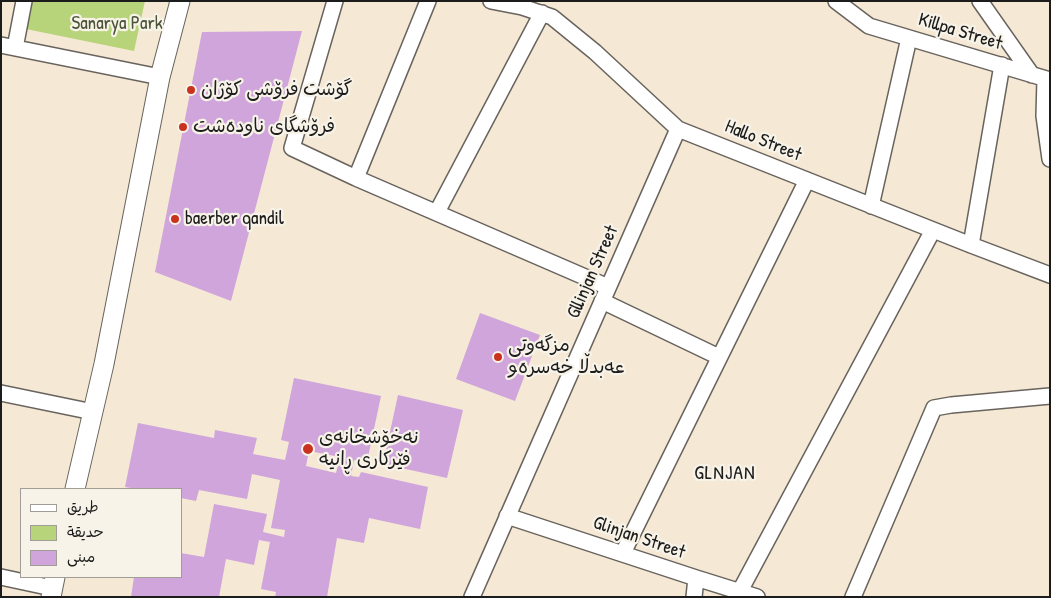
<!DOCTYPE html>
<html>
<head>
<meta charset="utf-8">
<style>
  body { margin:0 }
  #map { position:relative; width:1051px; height:598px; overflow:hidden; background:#f5e8d5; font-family:"Patrick Hand","Playpen Sans Arabic",sans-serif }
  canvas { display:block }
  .frame { position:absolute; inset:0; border:2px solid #1c1c1c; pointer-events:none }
  .legend { position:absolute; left:20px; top:488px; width:162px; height:90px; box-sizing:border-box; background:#f7f3e8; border:1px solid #9f9d96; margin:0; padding:6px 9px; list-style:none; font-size:15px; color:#1c1c1c }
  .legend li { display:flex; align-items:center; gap:10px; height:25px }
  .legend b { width:25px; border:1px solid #9f9d96 }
</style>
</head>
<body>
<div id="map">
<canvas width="1051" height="598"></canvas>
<div class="frame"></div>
<ul class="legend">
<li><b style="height:6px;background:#fff"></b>طريق</li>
<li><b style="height:14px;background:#b8d47a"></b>حديقة</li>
<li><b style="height:14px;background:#d0a5db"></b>مبنى</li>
</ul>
</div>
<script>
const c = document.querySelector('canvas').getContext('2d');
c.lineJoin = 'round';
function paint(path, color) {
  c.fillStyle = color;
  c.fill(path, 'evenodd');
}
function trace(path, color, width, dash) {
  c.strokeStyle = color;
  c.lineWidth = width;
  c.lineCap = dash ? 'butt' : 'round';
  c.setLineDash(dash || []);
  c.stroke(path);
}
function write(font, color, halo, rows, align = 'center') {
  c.font = font + ' "Patrick Hand","Playpen Sans Arabic",sans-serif';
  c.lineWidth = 4.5;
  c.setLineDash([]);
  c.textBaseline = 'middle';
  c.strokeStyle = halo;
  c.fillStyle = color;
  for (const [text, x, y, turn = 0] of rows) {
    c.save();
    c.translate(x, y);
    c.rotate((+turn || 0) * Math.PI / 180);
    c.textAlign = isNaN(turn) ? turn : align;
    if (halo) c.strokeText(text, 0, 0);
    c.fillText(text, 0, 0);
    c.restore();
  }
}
paint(new Path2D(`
  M 32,1 L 145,1 L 134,51 L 26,29 Z`), '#b8d47a');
paint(new Path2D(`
  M 302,31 L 231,301 L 155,272 L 202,32 Z
  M 480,313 L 540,335 L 515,401 L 456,379 Z
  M 294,378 L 381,396 L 367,462 L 354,460 L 351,476 L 359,477 L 361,472 L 428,487 L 420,529 L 369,518 L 364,543 L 337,538 L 327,597 L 275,597 L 276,592 L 261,589 L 270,542 L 259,540 L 254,565 L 226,559 L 219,597 L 131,597 L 134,577 L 181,577 L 181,553 L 204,557 L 214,504 L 267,514 L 263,532 L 284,537 L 285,530 L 271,528 L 280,480 L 252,474 L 247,499 L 199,490 L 196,501 L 181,498 L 181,489 L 137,489 L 125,487 L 138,423 L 214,438 L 215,430 L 257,438 L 253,454 L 285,460 L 289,442 L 281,440 ZM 309,451 L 340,457 L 336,473 L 306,466 Z
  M 398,395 L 463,410 L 447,478 L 383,464 Z`), '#d0a5db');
const minor = new Path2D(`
  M 335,1 L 292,148 L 356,178 L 608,287
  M 491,1 L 522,7 L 552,17 L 595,52 L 678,129 L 971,245 L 1050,275
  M 836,1 L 869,26 L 1050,80
  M 980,1 L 1032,75
  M 1,45 L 160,77
  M 15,48 L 24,1
  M 1045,79 L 1044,116 L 1050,159
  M 356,178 L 428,1
  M 871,206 L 909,38
  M 437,212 L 542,13
  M 971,245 L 1002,65
  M 602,301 L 719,357
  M 1,393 L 93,412
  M 507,516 L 696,578 L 757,597
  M 623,553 L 807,180
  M 1,577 L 52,588
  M 740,591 L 933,230
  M 472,597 L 678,129
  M 694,597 L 696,578
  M 853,597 L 934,408 L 951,405 L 1050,396`);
const tertiary = new Path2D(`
  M 75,489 L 104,364 L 160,77 L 180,1
  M 51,597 L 55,577`);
trace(minor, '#68635d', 18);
trace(tertiary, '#68635d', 21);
trace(minor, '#fff', 15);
trace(tertiary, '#fff', 19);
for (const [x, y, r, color] of [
  [191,90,5,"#c8321e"],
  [183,127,5,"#c8321e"],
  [175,219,5,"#c8321e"],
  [498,357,5,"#c8321e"],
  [308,449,6,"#c8321e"]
]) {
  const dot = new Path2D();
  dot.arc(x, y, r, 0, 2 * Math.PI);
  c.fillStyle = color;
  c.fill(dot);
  trace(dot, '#f7f3e8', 2);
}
write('19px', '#4b5338', '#f7f3e8', [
  ["Sanarya Park",117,24]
]);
write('19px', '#1c1c1c', '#f7f3e8', [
  ["Killpa Street",960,32,17],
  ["Hallo Street",763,141,22],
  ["Gllinjan Street",593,272,-66],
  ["Glinjan Street",639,538,19]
]);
write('19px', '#1c1c1c', '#f7f3e8', [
  ["گۆشت فرۆشی کۆژان",201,90],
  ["فرۆشگای ناوده‌شت",193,127],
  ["baerber qandil",185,219],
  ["مزگەوتی",508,346],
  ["عەبدڵا خەسرەو",508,368],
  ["نەخۆشخانەی",319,438],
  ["فێرکاری ڕانیە",319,460]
], 'left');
c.letterSpacing = '1px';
write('20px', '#1c1c1c', '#f7f3e8', [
  ["GLNJAN",725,474]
]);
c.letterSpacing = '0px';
</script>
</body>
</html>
